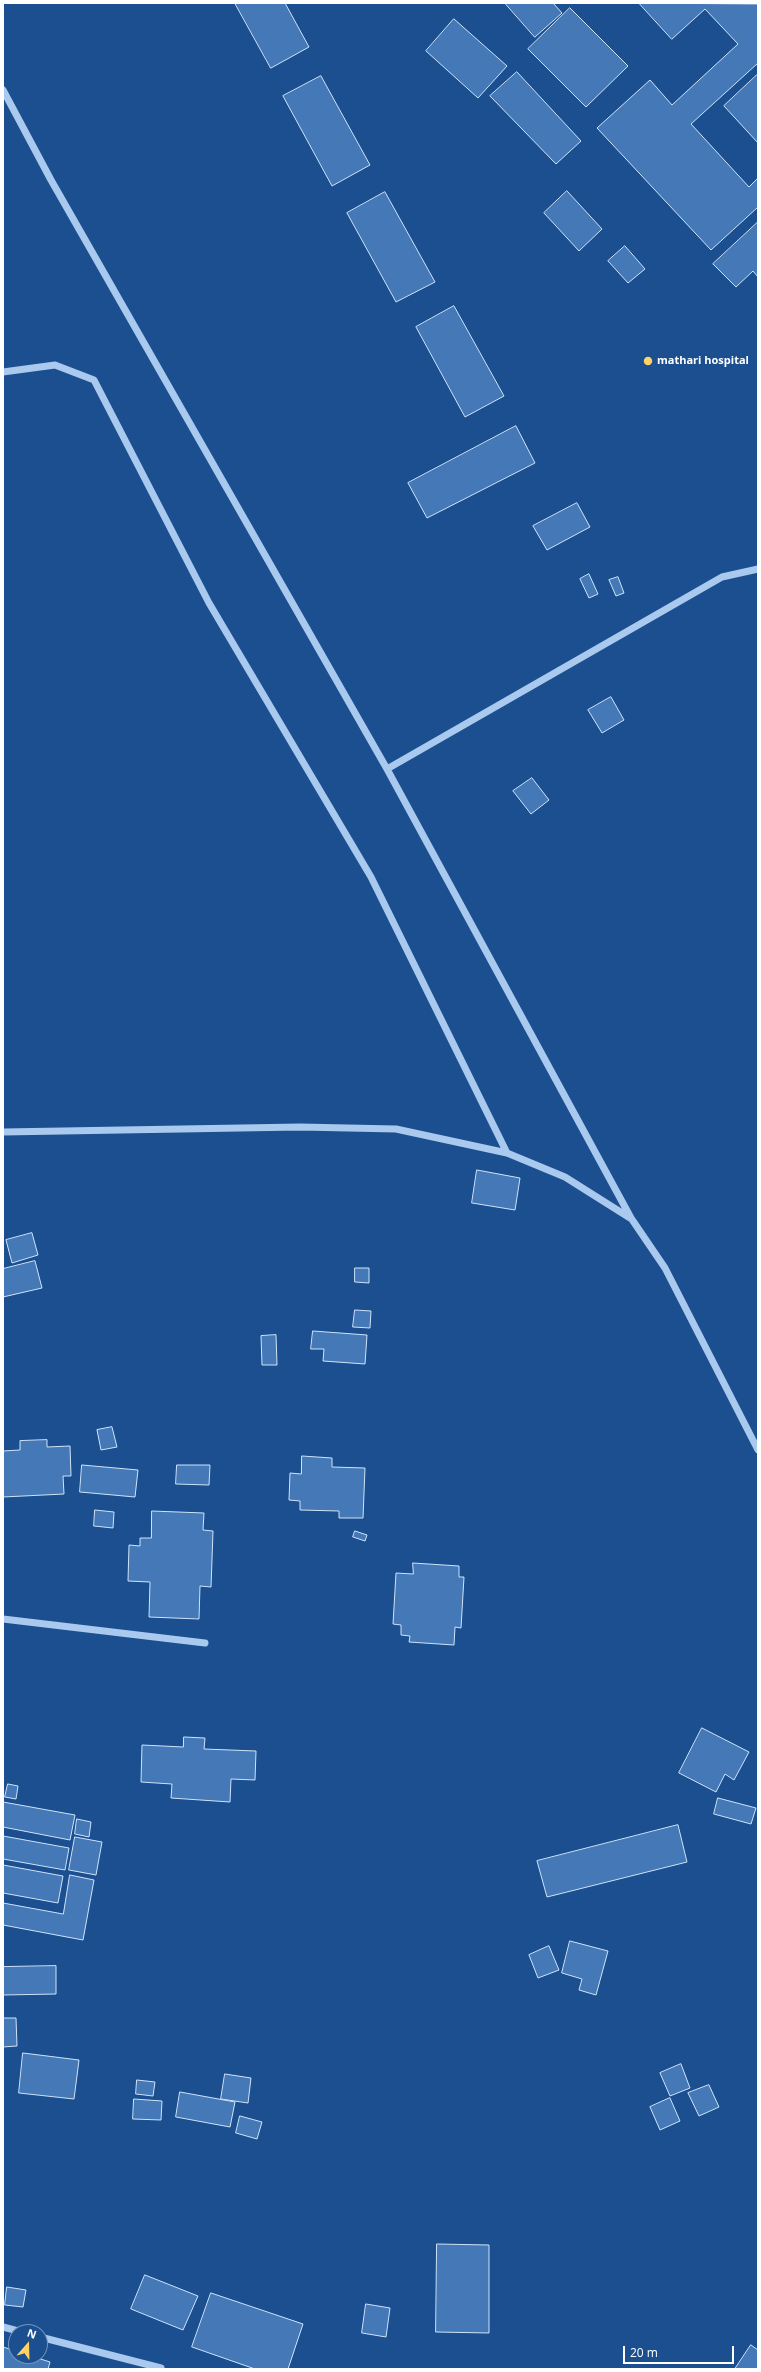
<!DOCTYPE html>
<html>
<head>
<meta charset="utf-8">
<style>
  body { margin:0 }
  #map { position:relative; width:761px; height:2372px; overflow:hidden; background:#1b4f8f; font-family:"Open Sans",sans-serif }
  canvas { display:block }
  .frame { position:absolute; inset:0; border:4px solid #fff; pointer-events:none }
  .north { position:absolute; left:8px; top:2324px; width:40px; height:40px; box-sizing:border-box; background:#1b4f8f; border:1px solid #7695bc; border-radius:50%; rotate:20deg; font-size:11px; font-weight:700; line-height:16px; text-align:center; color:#fff }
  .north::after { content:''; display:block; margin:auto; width:14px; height:18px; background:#ffd166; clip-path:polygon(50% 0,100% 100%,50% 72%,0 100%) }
  .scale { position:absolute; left:623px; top:2346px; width:111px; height:18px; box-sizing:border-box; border:2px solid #fff; border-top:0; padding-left:5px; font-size:12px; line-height:14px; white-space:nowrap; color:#fff; -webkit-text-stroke:3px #1b4f8f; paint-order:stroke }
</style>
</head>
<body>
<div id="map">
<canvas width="761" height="2372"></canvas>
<div class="frame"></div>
<div class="north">N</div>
<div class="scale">20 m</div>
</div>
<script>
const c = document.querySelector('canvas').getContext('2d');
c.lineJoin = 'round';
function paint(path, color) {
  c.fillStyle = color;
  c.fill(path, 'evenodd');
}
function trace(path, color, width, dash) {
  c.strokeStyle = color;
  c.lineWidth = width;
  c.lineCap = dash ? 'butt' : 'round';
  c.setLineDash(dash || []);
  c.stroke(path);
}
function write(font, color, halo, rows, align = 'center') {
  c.font = font + ' "Open Sans",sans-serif';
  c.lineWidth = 4;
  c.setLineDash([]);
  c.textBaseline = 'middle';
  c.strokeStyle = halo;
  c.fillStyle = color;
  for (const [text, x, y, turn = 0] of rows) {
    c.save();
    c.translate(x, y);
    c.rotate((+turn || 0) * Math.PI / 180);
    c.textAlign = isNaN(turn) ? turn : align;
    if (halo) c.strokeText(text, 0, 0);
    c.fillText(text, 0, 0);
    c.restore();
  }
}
const building = new Path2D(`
  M 235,3 L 285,3 L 309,47 L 271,68 Z
  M 505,3 L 553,3 L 562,13 L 535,37 Z
  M 639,3 L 758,4 L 758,63 L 691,124 L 749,187 L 758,178 L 758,207 L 711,250 L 597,128 L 650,80 L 672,105 L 738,44 L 705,9 L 672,39 Z
  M 570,8 L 628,66 L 586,107 L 528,49 Z
  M 454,19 L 507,66 L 478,98 L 426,51 Z
  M 517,72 L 581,141 L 556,164 L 490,96 Z
  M 758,74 L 758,143 L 724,106 Z
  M 321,76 L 370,165 L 332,186 L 283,96 Z
  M 567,191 L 602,229 L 579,251 L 544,213 Z
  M 385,192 L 435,282 L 396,302 L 347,213 Z
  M 758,222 L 758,277 L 753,271 L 736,287 L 713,264 Z
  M 625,246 L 645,269 L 628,283 L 608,261 Z
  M 454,306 L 504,396 L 465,417 L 416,327 Z
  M 516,426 L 535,463 L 427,518 L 408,483 Z
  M 577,503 L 590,527 L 547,550 L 533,526 Z
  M 589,574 L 598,594 L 589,598 L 580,579 Z
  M 618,577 L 624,593 L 616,596 L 609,580 Z
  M 611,697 L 624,720 L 602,733 L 588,710 Z
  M 532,778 L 549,800 L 531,814 L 513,791 Z
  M 477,1170 L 520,1178 L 515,1210 L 472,1203 Z
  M 32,1233 L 38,1255 L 12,1263 L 6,1240 Z
  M 35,1261 L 42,1288 L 3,1297 L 3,1269 Z
  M 355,1268 L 369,1268 L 369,1283 L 355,1282 Z
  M 355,1310 L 371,1311 L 370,1328 L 353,1327 Z
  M 313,1331 L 367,1335 L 365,1364 L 323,1361 L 324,1349 L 311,1349 Z
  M 276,1335 L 277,1365 L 262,1365 L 261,1336 Z
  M 112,1427 L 117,1447 L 101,1450 L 97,1430 Z
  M 47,1440 L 47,1447 L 70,1446 L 71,1476 L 63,1476 L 64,1494 L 3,1497 L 3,1451 L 20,1450 L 20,1441 Z
  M 302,1456 L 332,1458 L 332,1467 L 365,1468 L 363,1518 L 339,1518 L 339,1511 L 300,1510 L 300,1501 L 289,1500 L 290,1473 L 301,1474 Z
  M 82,1465 L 138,1470 L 135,1497 L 80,1492 Z
  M 177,1465 L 210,1465 L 209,1485 L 176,1484 Z
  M 95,1510 L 114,1512 L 113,1528 L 94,1526 Z
  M 152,1511 L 204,1513 L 203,1530 L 213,1531 L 211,1587 L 200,1586 L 199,1619 L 149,1617 L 150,1582 L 128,1581 L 129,1545 L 140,1546 L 140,1538 L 151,1538 Z
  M 355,1531 L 367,1535 L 365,1541 L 353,1537 Z
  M 413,1563 L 459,1566 L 459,1577 L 464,1577 L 461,1628 L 455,1627 L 454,1645 L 409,1642 L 410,1636 L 401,1635 L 401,1625 L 393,1624 L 396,1573 L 413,1574 Z
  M 702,1728 L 749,1752 L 734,1780 L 725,1774 L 716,1792 L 679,1773 Z
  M 184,1737 L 205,1738 L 204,1749 L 256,1751 L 255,1780 L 231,1779 L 230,1802 L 171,1798 L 172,1784 L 141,1782 L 142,1745 L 183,1747 Z
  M 8,1784 L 18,1786 L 16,1799 L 5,1797 Z
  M 718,1798 L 756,1808 L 751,1824 L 714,1814 Z
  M 3,1802 L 75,1815 L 70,1840 L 3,1827 Z
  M 77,1819 L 91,1822 L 89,1837 L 75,1834 Z
  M 678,1825 L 687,1862 L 547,1897 L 537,1861 Z
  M 3,1836 L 69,1848 L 65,1870 L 3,1859 Z
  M 75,1837 L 102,1842 L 96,1875 L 69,1870 Z
  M 3,1865 L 63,1876 L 58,1903 L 3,1893 Z
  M 70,1875 L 94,1880 L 83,1940 L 3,1925 L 3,1903 L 63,1914 Z
  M 570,1941 L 608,1951 L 596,1995 L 579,1990 L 582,1979 L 562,1973 Z
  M 549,1946 L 559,1970 L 538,1978 L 529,1955 Z
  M 56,1966 L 56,1994 L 3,1995 L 3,1967 Z
  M 3,2018 L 16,2018 L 17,2046 L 3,2047 Z
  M 23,2053 L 79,2060 L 74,2099 L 19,2093 Z
  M 681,2064 L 690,2088 L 670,2096 L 660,2073 Z
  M 225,2074 L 251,2078 L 248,2103 L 221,2099 Z
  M 137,2080 L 155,2082 L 153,2096 L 136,2094 Z
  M 709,2085 L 719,2107 L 699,2116 L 688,2093 Z
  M 180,2092 L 235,2102 L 230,2127 L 176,2117 Z
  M 670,2098 L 680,2121 L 660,2130 L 650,2107 Z
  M 134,2099 L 162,2101 L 161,2120 L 133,2119 Z
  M 240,2116 L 262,2122 L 257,2139 L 236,2133 Z
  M 437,2244 L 489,2245 L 489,2333 L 436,2332 Z
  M 145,2275 L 198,2296 L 183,2330 L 131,2309 Z
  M 7,2287 L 26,2290 L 23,2307 L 5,2305 Z
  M 211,2293 L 303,2324 L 288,2369 L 255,2369 L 192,2347 Z
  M 366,2304 L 390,2308 L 386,2337 L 362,2333 Z
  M 751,2345 L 758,2350 L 758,2369 L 735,2369 Z
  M 3,2347 L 16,2351 L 16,2356 L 31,2356 L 50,2362 L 48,2369 L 3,2369 Z`);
paint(building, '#4478b7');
trace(building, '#cfe3fa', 1);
trace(new Path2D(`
  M 3,90 L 51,180 L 387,769 L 631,1218 L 665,1268 L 758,1450
  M 3,372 L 55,365 L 94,380 L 209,603 L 371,877 L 507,1153
  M 387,769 L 722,577 L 758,569
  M 3,1132 L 300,1127 L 396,1129 L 507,1153 L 565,1177 L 630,1218
  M 3,1619 L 205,1643
  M 3,2327 L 22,2332
  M 40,2337 L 161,2368`), '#a9c9ee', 7);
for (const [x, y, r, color] of [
  [648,361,5,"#ffd166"]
]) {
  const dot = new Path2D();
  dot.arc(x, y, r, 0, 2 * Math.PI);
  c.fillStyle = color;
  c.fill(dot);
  trace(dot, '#1b4f8f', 1.5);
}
write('bold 11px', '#fff', '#1b4f8f', [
  ["mathari hospital",657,361]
], 'left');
</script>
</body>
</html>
